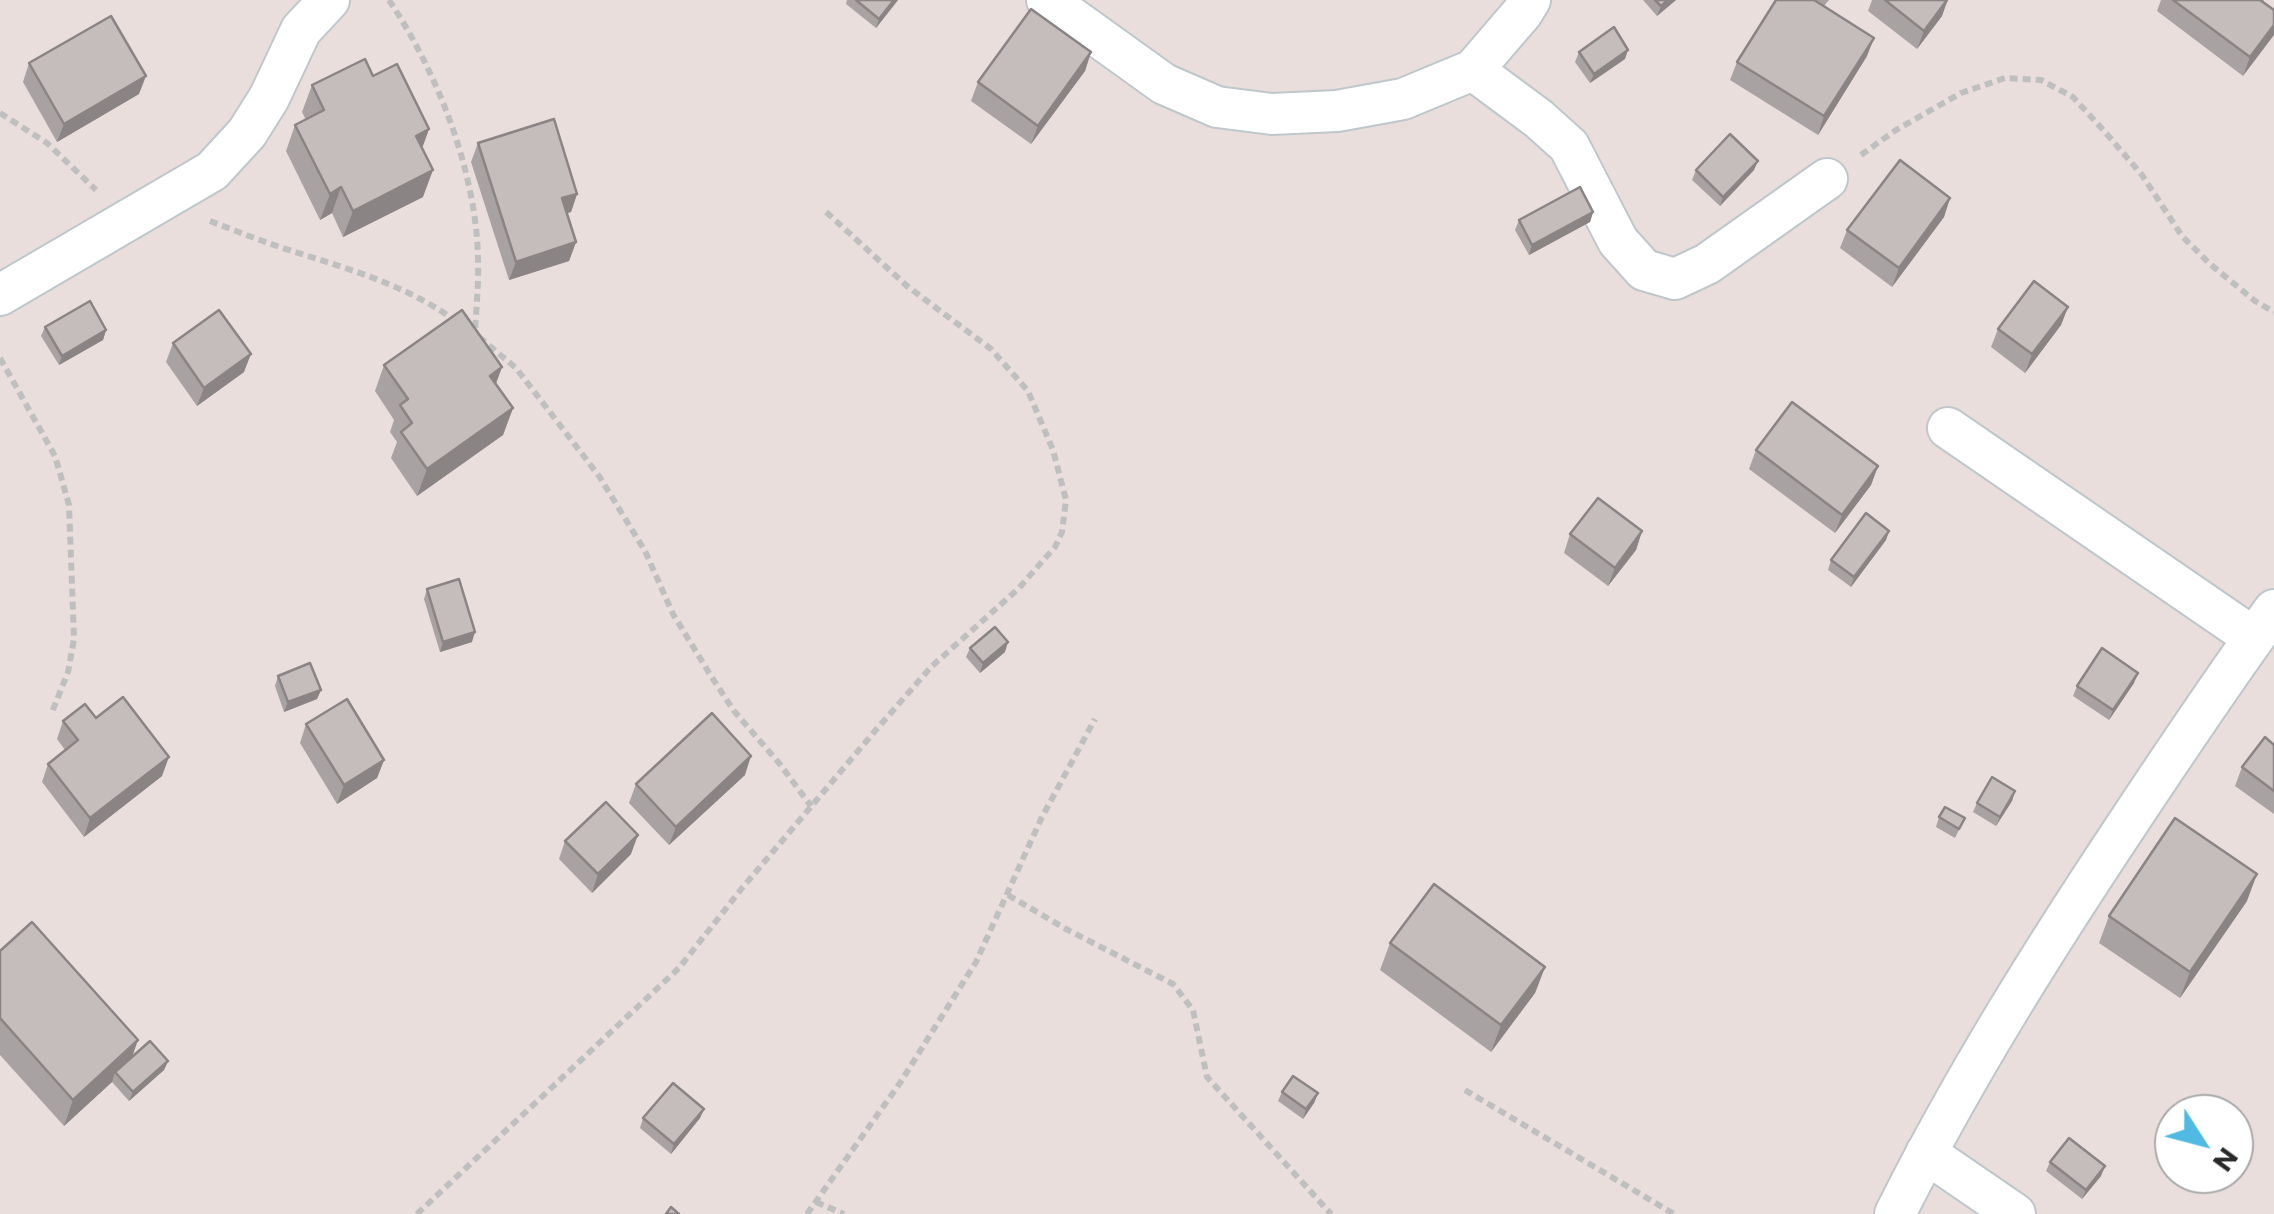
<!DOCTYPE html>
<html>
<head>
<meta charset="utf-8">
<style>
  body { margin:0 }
  #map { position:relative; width:2274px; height:1214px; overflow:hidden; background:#eadedd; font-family:Commissioner,sans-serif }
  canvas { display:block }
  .north { position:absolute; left:2154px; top:1094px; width:100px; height:100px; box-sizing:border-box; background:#fff; border:2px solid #a9a9a9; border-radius:50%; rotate:126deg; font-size:28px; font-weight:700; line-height:40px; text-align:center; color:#292929 }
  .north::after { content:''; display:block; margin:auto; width:35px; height:45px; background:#51bae3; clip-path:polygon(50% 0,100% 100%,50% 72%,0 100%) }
</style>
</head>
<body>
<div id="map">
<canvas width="2274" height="1214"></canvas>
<div class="north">N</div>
</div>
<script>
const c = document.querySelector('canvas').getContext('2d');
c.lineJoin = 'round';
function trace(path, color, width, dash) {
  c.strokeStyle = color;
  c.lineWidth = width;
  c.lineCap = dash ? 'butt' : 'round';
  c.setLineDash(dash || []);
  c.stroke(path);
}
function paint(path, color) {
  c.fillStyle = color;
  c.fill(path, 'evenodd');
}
const street = new Path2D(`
  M 1047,0 L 1164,84 L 1217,107 L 1272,114 L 1337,111 L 1403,99 L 1473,70 L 1522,13 L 1530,0
  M 1473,70 L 1539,119 L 1569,146 L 1618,241 L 1644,270 L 1675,279 L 1707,264 L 1827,179
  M 0,295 L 212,171 L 247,133 L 269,98 L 301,30 L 329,0
  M 1948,428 L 2254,638
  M 1926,1153 L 2015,1214
  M 1895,1214 C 1962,1080 2041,954 2124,829 C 2173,755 2222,682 2274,610`);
trace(street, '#bfc7ca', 44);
trace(new Path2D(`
  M 389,0 C 437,72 476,170 478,258 C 479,283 476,309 475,334
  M 0,113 L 47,143 L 96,190
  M 1861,155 L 1896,130 L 1961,93 L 2005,78 L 2041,80 L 2073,97 L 2105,132 L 2142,175 L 2182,236 L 2210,264 L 2255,301 L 2274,312
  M 210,221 C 234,230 258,240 283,248 C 347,269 401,282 456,321
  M 479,337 L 516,368 L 599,476 L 645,551 L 673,614 L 711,676 L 734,711 L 779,763 L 811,806
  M 0,358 L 55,456 L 69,505 L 74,639 L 68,672 L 52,712
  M 1008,895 L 1066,929 L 1173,984 L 1193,1010 L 1207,1077 L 1331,1214
  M 1465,1090 L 1674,1214
  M 816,1202 L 844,1214
  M 417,1214 L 679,968 L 743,887 L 875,731 L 931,667 L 1018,589 L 1055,547 L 1062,532 L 1066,500 L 1053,450 L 1028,391 L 991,349 L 907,286 L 824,210
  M 807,1214 L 900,1083 L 976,962 L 1041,819 L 1095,719`), '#bfbfbf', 6, [8, 5]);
trace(street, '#fff', 40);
paint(new Path2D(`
  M 847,0 L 898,0 L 876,28 L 846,4 Z
  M 1643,0 L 1676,0 L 1657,16 Z
  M 1814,0 L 1829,0 L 1824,6 L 1867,56 L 1818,135 L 1730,80 L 1737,62 Z
  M 1872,0 L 1948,0 L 1942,16 L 1917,49 L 1868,11 Z
  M 2161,0 L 2264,0 L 2263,2 L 2274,10 L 2243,76 L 2157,11 Z
  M 1091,52 L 1085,71 L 1031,144 L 971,101 L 978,82 Z
  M 1579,52 L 1625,59 L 1590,83 L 1575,62 Z
  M 29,63 L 139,94 L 57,142 L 23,82 Z
  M 373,76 L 429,129 L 422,149 L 423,197 L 343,237 L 332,213 L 320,220 L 286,151 L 295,125 L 306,120 L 302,112 L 312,85 Z
  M 478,143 L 577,194 L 571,212 L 566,213 L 576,242 L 569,261 L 509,280 L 471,162 Z
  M 1696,170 L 1754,170 L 1720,206 L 1692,180 Z
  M 1950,198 L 1944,217 L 1892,287 L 1840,248 L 1847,230 Z
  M 1593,212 L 1590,222 L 1529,255 L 1515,230 L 1519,220 Z
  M 2068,307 L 2061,325 L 2025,373 L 1991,347 L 1998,329 Z
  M 45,327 L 106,330 L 103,340 L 59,365 L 41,336 Z
  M 173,343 L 244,372 L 197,406 L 166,362 Z
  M 384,365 L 502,367 L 496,384 L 513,408 L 503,435 L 417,496 L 391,458 L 397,442 L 390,432 L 394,420 L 375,391 Z
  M 1756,450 L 1878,466 L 1871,485 L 1835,533 L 1749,469 Z
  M 1642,531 L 1636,550 L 1608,586 L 1564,553 L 1570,534 Z
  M 1889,531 L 1886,540 L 1851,587 L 1828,570 L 1831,560 Z
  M 427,589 L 472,642 L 440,652 L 424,599 Z
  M 970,648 L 1005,652 L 980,673 L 966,657 Z
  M 278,676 L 321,690 L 317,699 L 284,712 L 275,686 Z
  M 2134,683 L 2109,720 L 2073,696 L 2077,686 Z
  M 96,718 L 162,776 L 84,837 L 42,782 L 48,764 L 65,750 L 57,739 L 63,721 Z
  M 306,724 L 384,760 L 377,778 L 337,804 L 300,743 Z
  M 2274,745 L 2274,814 L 2235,786 L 2242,767 Z
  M 745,775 L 669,845 L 629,803 L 636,784 Z
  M 2015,791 L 2012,801 L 1996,826 L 1973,812 L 1977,803 Z
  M 1939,817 L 1965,818 L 1955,838 L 1936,827 Z
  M 565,841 L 631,854 L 592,893 L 559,859 Z
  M 2247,901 L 2180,998 L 2099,943 L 2109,916 Z
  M 1390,943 L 1545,967 L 1535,993 L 1491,1052 L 1380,970 Z
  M 0,951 L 132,1057 L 168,1061 L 164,1070 L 129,1101 L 112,1082 L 64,1126 L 0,1055 Z
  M 1282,1092 L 1318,1093 L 1314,1103 L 1303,1119 L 1278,1101 Z
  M 704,1109 L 700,1118 L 671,1154 L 640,1128 L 643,1118 Z
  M 2050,1162 L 2101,1176 L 2082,1199 L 2046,1171 Z`), '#a9a2a2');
paint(new Path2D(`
  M 894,0 L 898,0 L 876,28 L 879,19 Z
  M 1668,0 L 1676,0 L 1657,16 L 1661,6 Z
  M 1947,0 L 1942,16 L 1917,49 L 1924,31 Z
  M 2274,25 L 2274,35 L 2243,76 L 2250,57 Z
  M 1874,38 L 1867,56 L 1818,135 L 1824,116 Z
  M 1628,50 L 1625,59 L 1590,83 L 1594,74 Z
  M 1091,52 L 1085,71 L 1031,144 L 1038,126 Z
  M 146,76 L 139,94 L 57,142 L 64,124 Z
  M 429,129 L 419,156 L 416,136 Z
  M 1758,161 L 1754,170 L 1720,206 L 1723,197 Z
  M 433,170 L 423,197 L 343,237 L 353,211 Z
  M 341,187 L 332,213 L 320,220 L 330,194 Z
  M 577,194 L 571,212 L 555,217 L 562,198 Z
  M 1950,198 L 1944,217 L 1892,287 L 1899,268 Z
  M 1593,212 L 1590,222 L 1529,255 L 1532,245 Z
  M 576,242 L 569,261 L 509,280 L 516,262 Z
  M 2068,307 L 2061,325 L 2025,373 L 2032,354 Z
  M 106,330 L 103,340 L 59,365 L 62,356 Z
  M 251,354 L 244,372 L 197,406 L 204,388 Z
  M 502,367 L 492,393 L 490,376 Z
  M 513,408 L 503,435 L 417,496 L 427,469 Z
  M 1878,466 L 1871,485 L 1835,533 L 1842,515 Z
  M 1642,531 L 1636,550 L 1608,586 L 1615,568 Z
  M 1889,531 L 1886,540 L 1851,587 L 1854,577 Z
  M 475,632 L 472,642 L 440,652 L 443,642 Z
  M 1008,642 L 1005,652 L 980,673 L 983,663 Z
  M 2138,673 L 2134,683 L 2109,720 L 2113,710 Z
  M 321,690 L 317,699 L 284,712 L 288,702 Z
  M 751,756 L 745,775 L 669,845 L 676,827 Z
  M 169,757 L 162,776 L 84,837 L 90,818 Z
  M 384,760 L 377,778 L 337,804 L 344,785 Z
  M 2015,791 L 2012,801 L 1996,826 L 2000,817 Z
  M 638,835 L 631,854 L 592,893 L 598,874 Z
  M 2257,874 L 2247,901 L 2180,998 L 2190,972 Z
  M 1545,967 L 1535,993 L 1491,1052 L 1501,1025 Z
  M 138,1040 L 129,1066 L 115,1072 L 112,1082 L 64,1126 L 73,1100 Z
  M 168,1061 L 164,1070 L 129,1101 L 133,1092 Z
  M 1318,1093 L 1314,1103 L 1303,1119 L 1306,1109 Z
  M 704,1109 L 700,1118 L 671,1154 L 674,1144 Z
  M 2105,1166 L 2101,1176 L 2082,1199 L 2086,1190 Z`), '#8a8484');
const building = new Path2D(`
  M 856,0 L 894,0 L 879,19 Z
  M 1655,0 L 1668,0 L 1661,6 Z
  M 1776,0 L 1814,0 L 1874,38 L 1824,116 L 1737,62 Z
  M 1885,0 L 1947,0 L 1924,31 Z
  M 2173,0 L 2260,0 L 2274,10 L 2274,25 L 2250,57 Z
  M 1031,9 L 1091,52 L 1038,126 L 978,82 Z
  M 111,16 L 146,76 L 64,124 L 29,63 Z
  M 1614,27 L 1628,50 L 1594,74 L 1579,52 Z
  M 365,59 L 373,76 L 397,64 L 429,129 L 416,136 L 433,170 L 353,211 L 341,187 L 330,194 L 295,125 L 324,110 L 312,85 Z
  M 554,119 L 577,194 L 562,198 L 576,242 L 516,262 L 478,143 Z
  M 1730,134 L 1758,161 L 1723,197 L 1696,170 Z
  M 1900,160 L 1950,198 L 1899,268 L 1847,230 Z
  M 1580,187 L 1593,212 L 1532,245 L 1519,220 Z
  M 2034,281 L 2068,307 L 2032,354 L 1998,329 Z
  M 90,301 L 106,330 L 62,356 L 45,327 Z
  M 219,310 L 251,354 L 204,388 L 173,343 Z
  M 462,310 L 502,367 L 490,376 L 513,408 L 427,469 L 401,432 L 412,423 L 400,405 L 408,399 L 384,365 Z
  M 1792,402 L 1878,466 L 1842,515 L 1756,450 Z
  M 1598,498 L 1642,531 L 1615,568 L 1570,534 Z
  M 1866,513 L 1889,531 L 1854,577 L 1831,560 Z
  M 459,579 L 475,632 L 443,642 L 427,589 Z
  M 995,627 L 1008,642 L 983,663 L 970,648 Z
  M 2102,648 L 2138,673 L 2113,710 L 2077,686 Z
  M 310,663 L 321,690 L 288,702 L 278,676 Z
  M 123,697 L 169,757 L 90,818 L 48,764 L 78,740 L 63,721 L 85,704 L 96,718 Z
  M 347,699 L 384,760 L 344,785 L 306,724 Z
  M 712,713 L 751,756 L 676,827 L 636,784 Z
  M 2265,737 L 2274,745 L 2274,791 L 2242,767 Z
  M 1992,777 L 2015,791 L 2000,817 L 1977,803 Z
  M 606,802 L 638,835 L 598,874 L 565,841 Z
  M 1945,807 L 1965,818 L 1959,829 L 1939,817 Z
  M 2175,818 L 2257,874 L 2190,972 L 2109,916 Z
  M 1434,884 L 1545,967 L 1501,1025 L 1390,943 Z
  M 32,922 L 138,1040 L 73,1100 L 0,1018 L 0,951 Z
  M 150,1041 L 168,1061 L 133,1092 L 115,1072 Z
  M 1293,1076 L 1318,1093 L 1306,1109 L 1282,1092 Z
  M 673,1083 L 704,1109 L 674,1144 L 643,1118 Z
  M 2069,1138 L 2105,1166 L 2086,1190 L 2050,1162 Z
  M 671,1207 L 679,1214 L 666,1214 Z`);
paint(building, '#c5bcbc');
trace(building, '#8a8484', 2.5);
</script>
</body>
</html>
